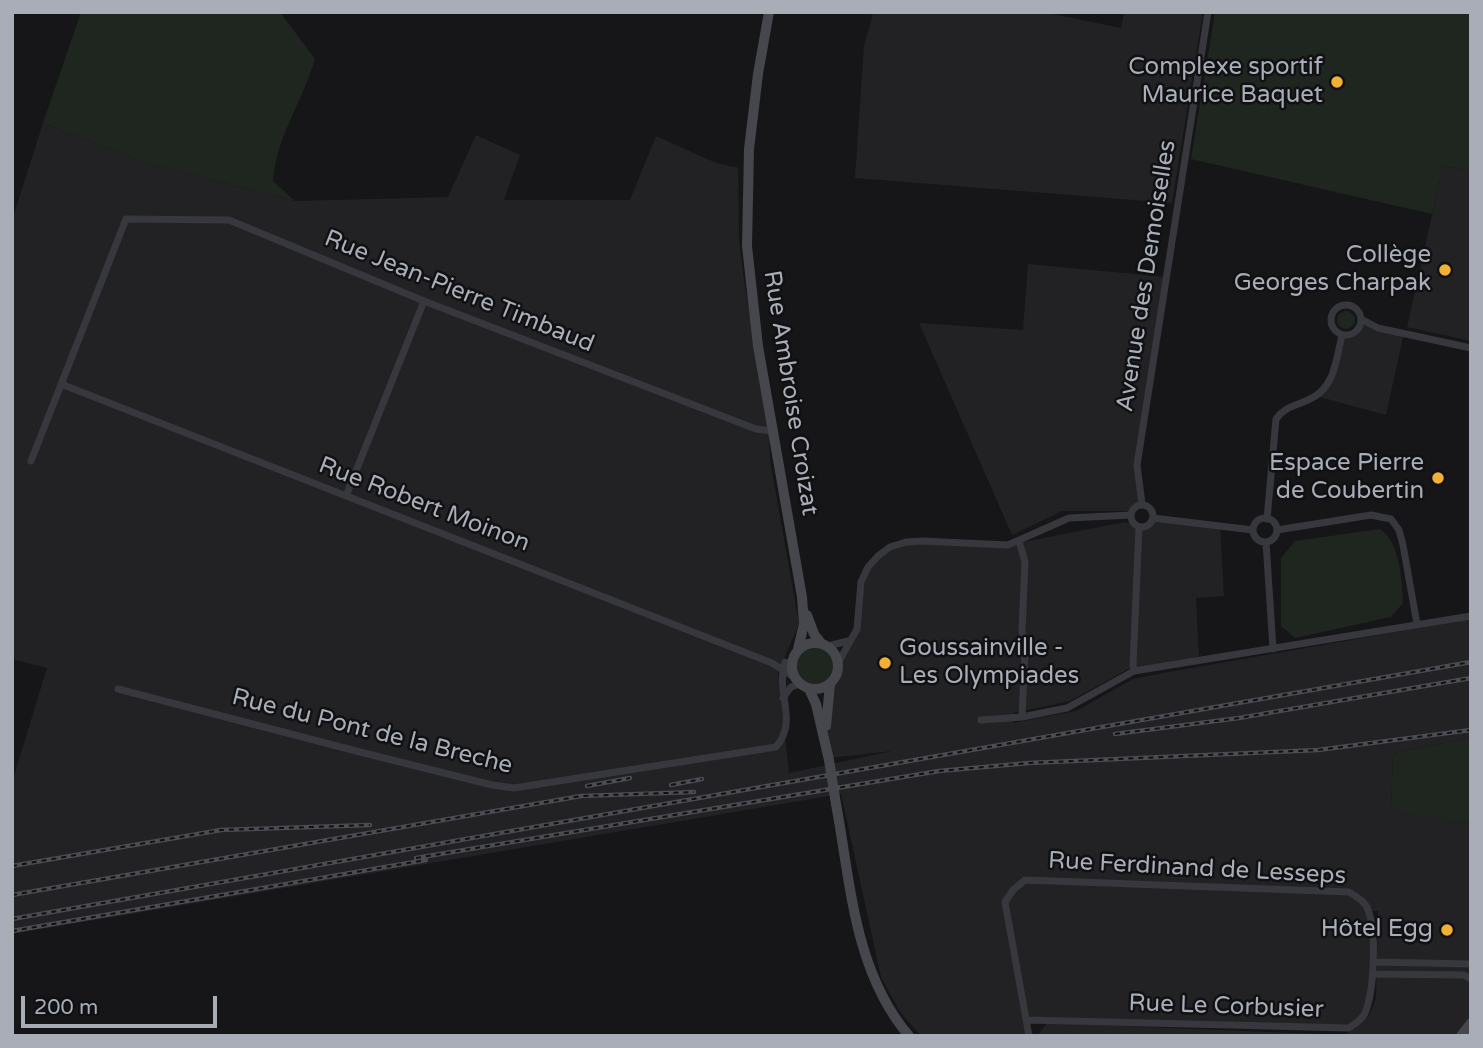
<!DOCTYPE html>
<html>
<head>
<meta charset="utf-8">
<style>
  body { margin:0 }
  #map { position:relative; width:1483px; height:1048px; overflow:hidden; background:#161618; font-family:"Varela Round",sans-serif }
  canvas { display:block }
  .frame { position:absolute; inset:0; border:14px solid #a8adb8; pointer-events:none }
  .scale { position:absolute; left:21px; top:996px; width:196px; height:32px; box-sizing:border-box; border:4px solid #a8adb8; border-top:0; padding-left:9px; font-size:21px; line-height:24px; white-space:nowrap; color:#a8adb8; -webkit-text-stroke:5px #111113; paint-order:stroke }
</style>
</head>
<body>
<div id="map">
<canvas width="1483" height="1048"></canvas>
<div class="frame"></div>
<div class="scale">200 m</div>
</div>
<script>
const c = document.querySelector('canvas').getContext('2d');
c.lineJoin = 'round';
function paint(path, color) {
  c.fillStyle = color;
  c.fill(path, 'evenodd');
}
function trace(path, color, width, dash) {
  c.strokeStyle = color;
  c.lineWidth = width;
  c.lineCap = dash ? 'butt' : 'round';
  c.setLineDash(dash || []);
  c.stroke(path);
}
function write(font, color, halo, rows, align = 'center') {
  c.font = font + ' "Varela Round",sans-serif';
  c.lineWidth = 5;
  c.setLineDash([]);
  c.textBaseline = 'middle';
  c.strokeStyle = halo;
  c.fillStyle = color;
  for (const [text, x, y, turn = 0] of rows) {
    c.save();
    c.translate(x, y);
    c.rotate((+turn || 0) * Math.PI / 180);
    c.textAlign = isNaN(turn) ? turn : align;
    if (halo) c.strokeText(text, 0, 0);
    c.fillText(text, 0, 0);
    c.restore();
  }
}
paint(new Path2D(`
  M 864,12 L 1043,12 L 1121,28 L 1124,12 L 1203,12 L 1172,203 L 855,178 L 864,45 L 873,15 Z
  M 43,123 L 146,163 L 295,201 L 448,197 L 476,135 L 520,155 L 504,200 L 630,200 L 656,136 L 714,162 L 738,168 L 739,237 L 743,273 L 769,433 L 770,460 L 799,624 L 778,672 L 789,773 L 892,751 L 829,758 L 826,714 L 830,684 L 838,671 L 838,663 L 857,629 L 861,582 L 878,556 L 906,542 L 1008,545 L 1125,522 L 1143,528 L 1149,524 L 1153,518 L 1220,526 L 1224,596 L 1196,598 L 1199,658 L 1128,669 L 1070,701 L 1014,713 L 1013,723 L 1076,711 L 1133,679 L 1163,673 L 1471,619 L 1471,738 L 1393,753 L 1391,809 L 1471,824 L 1471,1036 L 1037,1036 L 1047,1023 L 1344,1035 L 1355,1029 L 1370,1014 L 1376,998 L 1378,911 L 1370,911 L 1374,962 L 1365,1013 L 1349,1028 L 1028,1020 L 1027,1036 L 921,1036 L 900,1012 L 881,977 L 841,794 L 12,934 L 12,782 L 47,668 L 12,659 L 12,220 Z
  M 1443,166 L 1471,170 L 1471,341 L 1407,327 Z
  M 1028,264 L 1166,277 L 1137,465 L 1139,505 L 1131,511 L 1062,511 L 1012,535 L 919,323 L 1023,330 Z
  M 1361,319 L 1404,333 L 1386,415 L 1316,396 L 1326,387 L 1342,335 L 1355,332 Z`), '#222225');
paint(new Path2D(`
  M 81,12 L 280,12 L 315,59 C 303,101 276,137 273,181 L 295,201 L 146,163 L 43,123 Z
  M 1215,12 L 1471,12 L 1471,170 L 1443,166 L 1432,214 L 1191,159 Z
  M1337 320a9 9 0 1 1 18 0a9 9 0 1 1-18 0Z
  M 1380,529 C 1400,542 1402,580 1403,603 L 1391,617 L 1295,638 L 1281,626 L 1281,558 L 1295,541 Z
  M794 667a20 20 0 1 1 40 0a20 20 0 1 1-40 0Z
  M 1471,738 L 1471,824 L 1391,810 L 1393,753 Z`), '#1e261f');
trace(new Path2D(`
  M1331 320a15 15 0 1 1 30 0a15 15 0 1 1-30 0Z
  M 1361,319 L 1378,328 L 1471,348
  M 61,384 L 772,663 L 794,677
  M 31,461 L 126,219 L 229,220 L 424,301 L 756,429 L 773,431
  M 346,496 L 424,301
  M 1142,504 L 1137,465 L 1208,12
  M1131 516a11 11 0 1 1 22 0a11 11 0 1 1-22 0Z
  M 1153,518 L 1253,530
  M1253 530a12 12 0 1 1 24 0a12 12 0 1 1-24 0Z
  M 1267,519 L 1276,419 C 1284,407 1295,406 1308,400 C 1335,389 1336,360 1342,335
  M 1277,530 L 1371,515 L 1391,519 L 1399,530 L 1403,545 L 1417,624
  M 1019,541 L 1025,562 L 1022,631 L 1025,652 L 1022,717
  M 1266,542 L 1273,649
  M 828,646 L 848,641
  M 838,663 L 857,629 L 861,582 L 868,567 L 878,556 L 890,547 L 906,542 L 922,541 L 1008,545 L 1069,518 L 1131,515
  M 1134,671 L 1133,665 L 1139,527
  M 118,689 L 360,752 L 492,785 L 514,788 L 776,747 C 799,720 775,694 785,662
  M 783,698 L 791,687 L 800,684
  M 981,720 L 1022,717 L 1067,708 L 1134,671 L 1471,616
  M 1374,962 L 1471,964
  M 1373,974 L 1464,975 L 1471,979
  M 1028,1020 L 1349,1028 C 1355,1024 1362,1020 1365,1013 C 1374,992 1377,932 1368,910 C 1365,901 1357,897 1349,892 L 1025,880 L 1013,890 L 1005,902 L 1029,1036`), '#37383d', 7);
trace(new Path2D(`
  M 769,12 L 758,74 L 749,149 L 747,246 L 758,346 L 802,597 L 804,624 L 798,649
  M 807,615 L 814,634 L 821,643
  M792 666a23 23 0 1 1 46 0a23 23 0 1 1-46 0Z
  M 809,689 L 816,704 L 829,760
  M 826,726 L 830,684
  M 836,804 C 851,885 854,971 909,1036
  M 1461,1036 L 1471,1023`), '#45474d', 10);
const rail = new Path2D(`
  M 1115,734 L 1239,718 L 1471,678
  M 671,785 L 702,779
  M 587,786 L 630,778
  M 416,858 L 939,771 L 1029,763 L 1318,750 L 1471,730
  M 12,866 L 221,830 L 370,825
  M 12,895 L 581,796 L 694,792
  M 12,919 L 1471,662
  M 12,931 L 426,860`);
trace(rail, '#4a4c52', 4.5);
trace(rail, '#111113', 2, [5]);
trace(new Path2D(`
  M 829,760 L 836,804`), '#45474d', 10);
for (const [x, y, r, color] of [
  [1337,82,7,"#f2b134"],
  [1445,270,7,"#f2b134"],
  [1438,478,7,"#f2b134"],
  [885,663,7,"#f2b134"],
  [1447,930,7,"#f2b134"]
]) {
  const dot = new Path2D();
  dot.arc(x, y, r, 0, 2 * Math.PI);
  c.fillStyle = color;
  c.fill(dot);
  trace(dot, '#111113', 2.5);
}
write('24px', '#a8adb8', '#111113', [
  ["Complexe sportif",1323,68],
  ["Maurice Baquet",1323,96],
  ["Collège",1431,256],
  ["Georges Charpak",1431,284],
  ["Espace Pierre",1424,464],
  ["de Coubertin",1424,492],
  ["Goussainville -",899,649,"left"],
  ["Les Olympiades",899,677,"left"],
  ["Hôtel Egg",1433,930]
], 'right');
write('24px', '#a8adb8', '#111113', [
  ["Avenue des Demoiselles",1147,276,-81],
  ["Rue Jean-Pierre Timbaud",459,292,22],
  ["Rue Ambroise Croizat",790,393,81],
  ["Rue Robert Moinon",424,505,21],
  ["Rue du Pont de la Breche",372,732,14],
  ["Rue Ferdinand de Lesseps",1197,869,3],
  ["Rue Le Corbusier",1226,1007,2]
]);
</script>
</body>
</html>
